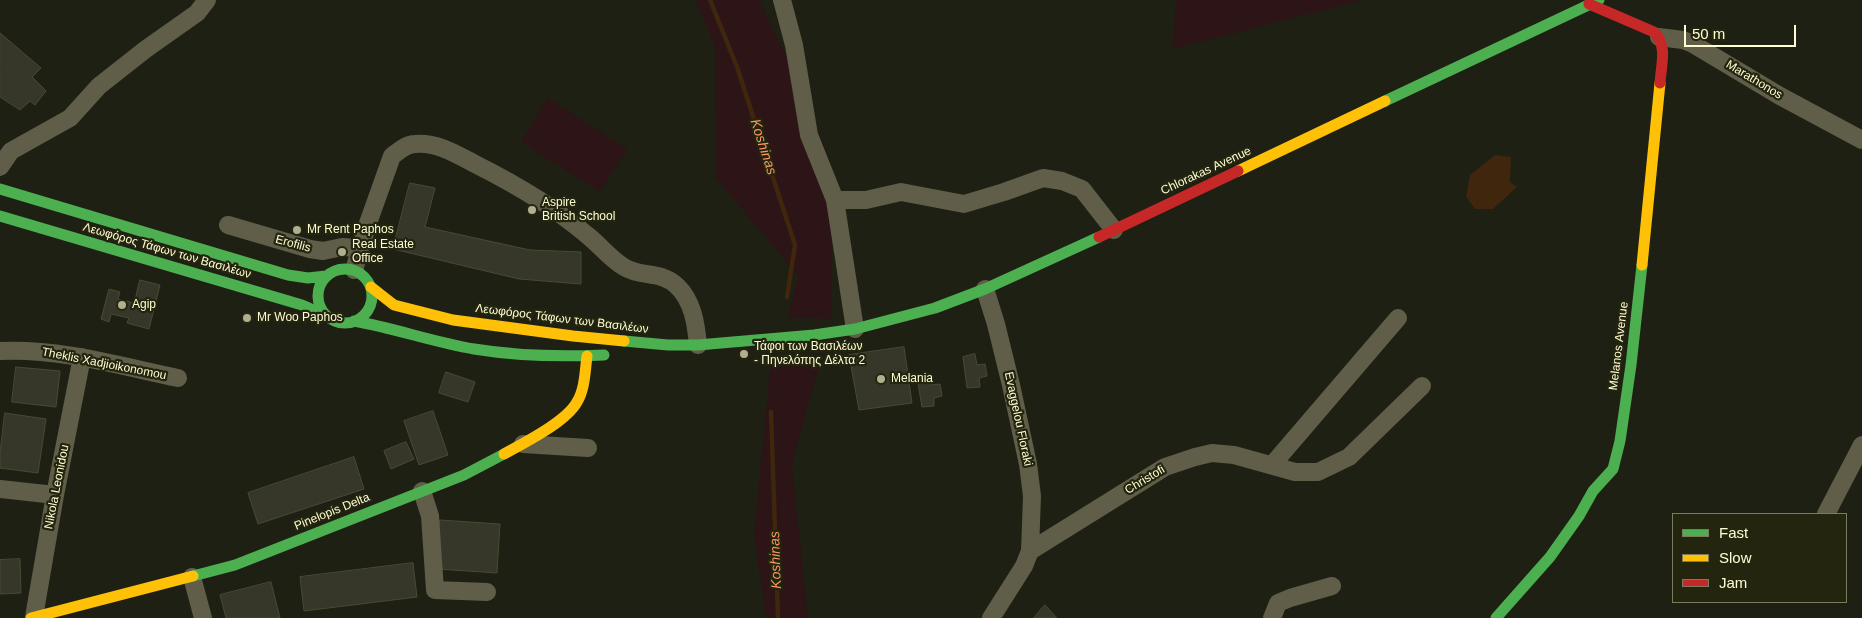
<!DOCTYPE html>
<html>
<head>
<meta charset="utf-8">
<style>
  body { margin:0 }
  #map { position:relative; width:1862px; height:618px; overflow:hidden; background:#1f2014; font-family:Arial,sans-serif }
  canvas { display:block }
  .legend { position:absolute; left:1672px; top:513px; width:175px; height:90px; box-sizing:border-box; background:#24250f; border:1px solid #7b7b5e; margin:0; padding:6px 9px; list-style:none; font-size:15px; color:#fefdd4 }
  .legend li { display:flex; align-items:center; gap:10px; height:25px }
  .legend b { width:25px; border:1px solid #7b7b5e }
  .scale { position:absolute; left:1684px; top:25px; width:112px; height:22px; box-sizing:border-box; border:2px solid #fefdd4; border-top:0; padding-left:6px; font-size:15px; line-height:18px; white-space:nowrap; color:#fefdd4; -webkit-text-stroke:4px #24250f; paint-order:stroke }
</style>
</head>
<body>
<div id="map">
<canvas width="1862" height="618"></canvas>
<ul class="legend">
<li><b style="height:6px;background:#4caf50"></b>Fast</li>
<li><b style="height:6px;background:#ffc107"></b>Slow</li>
<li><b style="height:6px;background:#c62828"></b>Jam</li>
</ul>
<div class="scale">50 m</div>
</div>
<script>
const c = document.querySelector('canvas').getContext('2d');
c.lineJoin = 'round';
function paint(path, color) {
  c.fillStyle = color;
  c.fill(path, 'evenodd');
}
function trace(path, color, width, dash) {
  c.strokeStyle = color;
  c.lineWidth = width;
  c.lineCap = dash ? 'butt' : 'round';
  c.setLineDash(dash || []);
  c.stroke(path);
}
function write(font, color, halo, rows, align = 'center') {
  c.font = font + ' Arial,sans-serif';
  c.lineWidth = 4.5;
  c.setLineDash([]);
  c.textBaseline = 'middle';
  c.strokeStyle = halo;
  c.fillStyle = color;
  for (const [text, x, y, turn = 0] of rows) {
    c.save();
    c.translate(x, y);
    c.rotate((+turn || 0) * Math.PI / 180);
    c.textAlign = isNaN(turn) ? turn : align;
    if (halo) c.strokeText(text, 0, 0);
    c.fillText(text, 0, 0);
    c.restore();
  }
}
paint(new Path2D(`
  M 695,0 L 759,0 L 784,52 L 831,162 L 832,319 L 788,317 L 798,276 L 716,178 L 715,46 Z
  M 1176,0 L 1363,0 L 1173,49 Z
  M 548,98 L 627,149 L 600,192 L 521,142 Z
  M 822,354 L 792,465 L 808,618 L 766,618 L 754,535 L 771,361 Z`), '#2d1417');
paint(new Path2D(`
  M 1495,155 L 1511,157 L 1510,182 L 1517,187 L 1493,209 L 1475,209 L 1466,197 L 1470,175 Z`), '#3f260c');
trace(new Path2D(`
  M 710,0 L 737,67 L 795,245 L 787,297
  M 771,412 L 778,618`), '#3f260c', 4.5);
const building = new Path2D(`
  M 0,33 L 41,68 L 32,77 L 46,91 L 35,105 L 30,101 L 20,110 L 0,97 Z
  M 410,183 L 435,188 L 425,227 L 530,250 L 581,252 L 581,284 L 519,279 L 393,249 Z
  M 140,280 L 160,285 L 149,329 L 127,323 L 129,318 L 111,314 L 109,322 L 101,319 L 109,289 L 120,292 L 118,299 L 134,303 Z
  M 904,347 L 912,403 L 859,410 L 849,355 Z
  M 975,354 L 977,365 L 985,364 L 987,376 L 979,378 L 980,387 L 967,388 L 963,357 Z
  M 16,367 L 60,371 L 56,407 L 12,402 Z
  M 446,372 L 475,382 L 468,402 L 439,393 Z
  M 929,375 L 930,385 L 940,384 L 942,396 L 934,398 L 934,406 L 922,407 L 917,377 Z
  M 433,411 L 448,455 L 419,465 L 404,421 Z
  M 5,413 L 46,419 L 38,473 L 0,468 L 0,453 Z
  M 406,442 L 414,459 L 391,469 L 384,451 Z
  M 354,457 L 364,489 L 258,524 L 248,493 Z
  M 440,520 L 500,524 L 497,573 L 437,569 Z
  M 20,559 L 21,593 L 0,594 L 0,560 Z
  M 413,563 L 417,597 L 304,611 L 300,577 Z
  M 271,582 L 280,618 L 226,618 L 220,595 Z
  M 1045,605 L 1057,618 L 1034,618 Z`);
paint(building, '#363729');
trace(building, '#494936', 1);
trace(new Path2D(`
  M 782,0 L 794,45 L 809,135 L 835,200 L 855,329
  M 1659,37 L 1683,40 L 1693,44 L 1780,96 L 1862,140
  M 0,167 L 11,151 L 70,118 L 99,86 L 146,49 L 197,13 L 207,0
  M 835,200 L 866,200 L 901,192 L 964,204 L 1004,192 L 1043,178 L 1062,181 L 1082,189 L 1114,230
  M 228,225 L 310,249 L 323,251 L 342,247 L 360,248
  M 354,270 L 367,226 L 392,156 C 399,151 406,144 415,144 C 437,142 456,154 475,164 C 515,184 553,206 587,235 C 600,245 610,259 624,267 C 641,278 660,270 677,286 C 693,301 696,324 698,345
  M 985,289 L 996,324 L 1011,385 L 1028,464 L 1032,496 L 1030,551 L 1024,566 L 991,618
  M 0,351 C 60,348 120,366 178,378
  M 523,444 L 588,448
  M 1272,465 L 1398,318
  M 0,489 L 55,495
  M 422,491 L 430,516 L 435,590 L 487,592
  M 1826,514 L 1862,445
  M 1030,551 L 1165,467 L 1195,457 L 1212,453 L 1234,455 L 1295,472 L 1318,472 L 1349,457 L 1422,386
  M 192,577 L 203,618
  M 34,617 L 55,495 L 82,357
  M 1272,618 L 1278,603 L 1290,598 L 1332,586`), '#605e49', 18);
trace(new Path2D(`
  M 1385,101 L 1599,0
  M 0,189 L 288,275 L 308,278 L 326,276
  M 0,216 L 302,305 L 325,315
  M318 296a27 27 0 1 1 54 0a27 27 0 1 1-54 0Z
  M 354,321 C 394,328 433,342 474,349 C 517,356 560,357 604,355
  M 624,341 L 668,345 L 698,345 L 814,335 L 855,329 L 935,308 L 985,289 L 1099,237
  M 193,576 L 235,565 L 464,475 L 504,454
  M 1496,618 L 1550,557 L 1579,516 L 1593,491 L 1613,469 L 1620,441 L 1631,365 L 1642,265`), '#4caf50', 11);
trace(new Path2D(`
  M 1238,171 L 1385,101
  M 1642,265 L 1660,83
  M 371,287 L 394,305 L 453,320 L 573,336 L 624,341
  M 504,454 C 524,443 566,422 577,402 C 585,389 585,371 587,356
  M 31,618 L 193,576`), '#ffc107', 11);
trace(new Path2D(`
  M 1589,4 L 1654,32 C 1668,46 1661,65 1660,83
  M 1099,237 L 1238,171`), '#c62828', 11);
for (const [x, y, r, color] of [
  [532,210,5,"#b0b091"],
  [297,230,5,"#b0b091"],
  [342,252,5,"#b0b091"],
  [122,305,5,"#b0b091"],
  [247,318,5,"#b0b091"],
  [744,354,5,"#b0b091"],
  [881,379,5,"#b0b091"]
]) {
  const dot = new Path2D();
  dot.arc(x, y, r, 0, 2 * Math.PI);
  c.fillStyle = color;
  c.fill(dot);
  trace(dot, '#24250f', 2);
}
write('12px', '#fefdd4', '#24250f', [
  ["Marathonos",1754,80,31],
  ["Chlorakas Avenue",1206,171,-25],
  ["Erofilis",293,244,15],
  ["Λεωφόρος Τάφων των Βασιλέων",167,251,16],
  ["Λεωφόρος Τάφων των Βασιλέων",562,319,7],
  ["Melanos Avenue",1619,346,-83],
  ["Theklis Xadjioikonomou",104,364,11],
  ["Evaggelou Floraki",1018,419,78],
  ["Christofi",1145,480,-31],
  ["Nikola Leonidou",57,487,-79],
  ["Pinelopis Delta",332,512,-22]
]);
write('12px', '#fefdd4', '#24250f', [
  ["Aspire",542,203],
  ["British School",542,217],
  ["Mr Rent Paphos",307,230],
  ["Real Estate",352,245],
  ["Office",352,259],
  ["Agip",132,305],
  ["Mr Woo Paphos",257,318],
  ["Τάφοι των Βασιλέων",754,347],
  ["- Πηνελόπης Δέλτα 2",754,361],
  ["Melania",891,379]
], 'left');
write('italic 14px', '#fc9664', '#24250f', [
  ["Koshinas",763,147,72],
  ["Koshinas",776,560,-92]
]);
</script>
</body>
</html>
